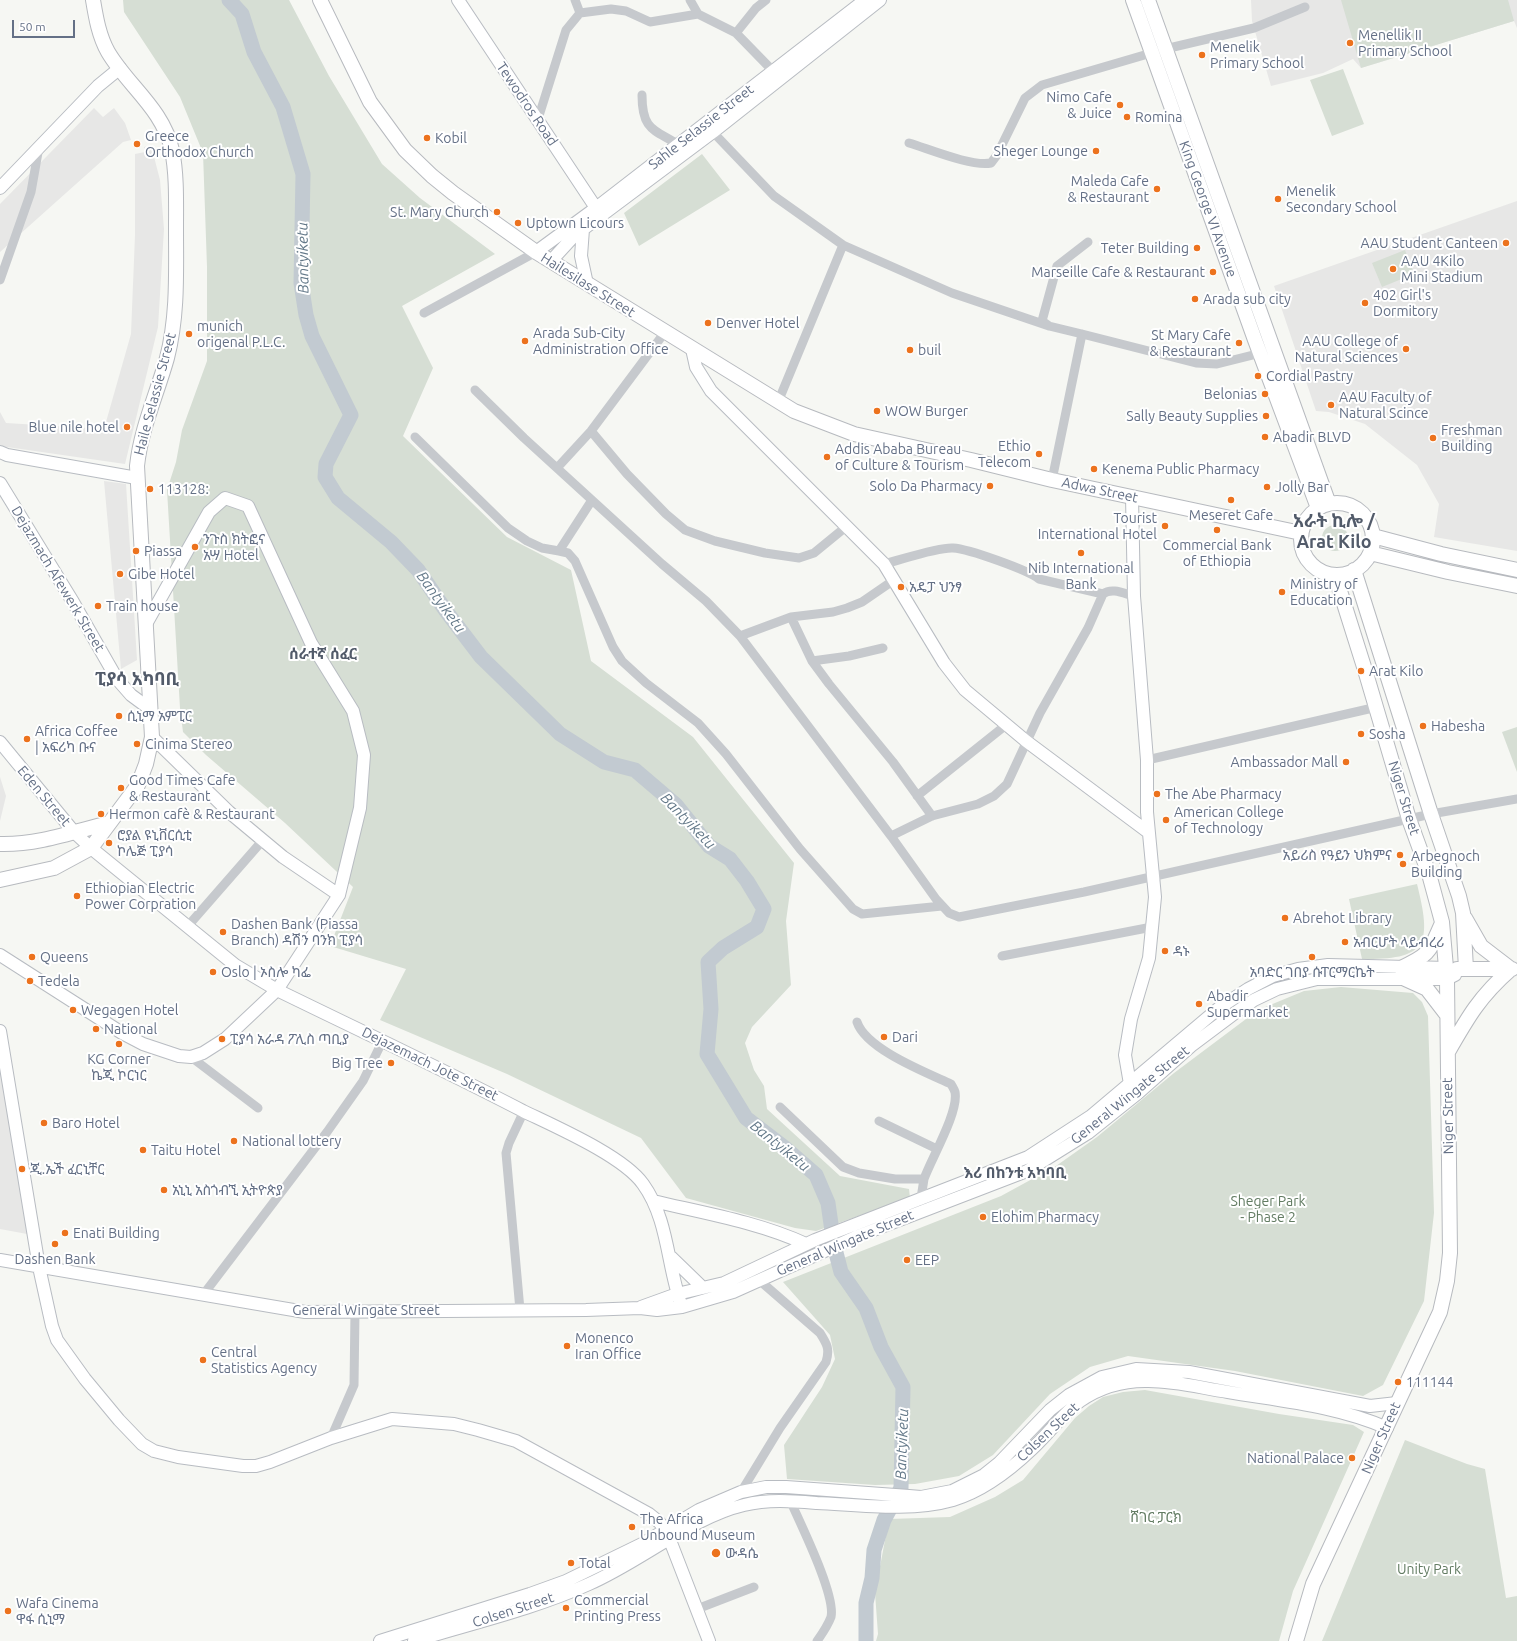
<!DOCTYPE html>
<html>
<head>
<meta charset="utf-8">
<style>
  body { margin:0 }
  #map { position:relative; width:1517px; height:1641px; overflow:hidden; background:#f6f7f3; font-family:Ubuntu,sans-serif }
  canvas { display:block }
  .scale { position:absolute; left:12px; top:20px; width:63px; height:18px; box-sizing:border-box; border:2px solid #647086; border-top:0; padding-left:5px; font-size:12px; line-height:14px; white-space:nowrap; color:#647086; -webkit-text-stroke:3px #fff; paint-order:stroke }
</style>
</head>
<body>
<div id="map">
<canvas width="1517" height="1641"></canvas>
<div class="scale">50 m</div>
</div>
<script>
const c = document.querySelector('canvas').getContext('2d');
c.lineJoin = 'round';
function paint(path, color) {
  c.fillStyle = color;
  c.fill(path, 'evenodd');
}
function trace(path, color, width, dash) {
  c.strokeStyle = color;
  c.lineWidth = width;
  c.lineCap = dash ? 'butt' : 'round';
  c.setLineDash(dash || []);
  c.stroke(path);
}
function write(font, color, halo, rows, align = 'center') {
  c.font = font + ' Ubuntu,"Noto Sans Ethiopic",sans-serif';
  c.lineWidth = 4;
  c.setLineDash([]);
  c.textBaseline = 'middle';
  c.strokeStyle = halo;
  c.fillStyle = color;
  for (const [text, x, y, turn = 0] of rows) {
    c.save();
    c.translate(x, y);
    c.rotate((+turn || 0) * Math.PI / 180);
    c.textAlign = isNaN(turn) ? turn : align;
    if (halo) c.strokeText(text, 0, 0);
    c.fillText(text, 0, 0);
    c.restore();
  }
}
paint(new Path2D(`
  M 1251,0 L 1517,0 L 1517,28 L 1514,21 L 1361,68 L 1353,59 L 1323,73 L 1271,86 L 1252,21 Z
  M 94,108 L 103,117 L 114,108 L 125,123 L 131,140 L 123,142 L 0,252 L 0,204 Z
  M 151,145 L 160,180 L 164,229 L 158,327 L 125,464 L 0,446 L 0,412 L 6,423 L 104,429 L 131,334 L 135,235 L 135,154 L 145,152 L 144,147 Z
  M 1517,201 L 1517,551 L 1434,537 L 1439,504 L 1417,465 L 1365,424 L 1329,412 L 1316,411 L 1274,286 Z
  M 104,481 L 126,484 L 137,660 L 121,669 Z
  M 0,777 L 6,796 L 0,821 Z
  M 0,1063 L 27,1234 L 0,1229 Z`), '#e7e7e6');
paint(new Path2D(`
  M 123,0 L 289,0 L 329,76 L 382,164 L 420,198 L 495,254 L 402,306 L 433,368 L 403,436 L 507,537 L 571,570 L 591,661 L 693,737 L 794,863 L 786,921 L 791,985 L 752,1027 L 745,1043 L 754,1070 L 764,1086 L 767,1109 L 840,1176 L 909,1189 L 910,1198 L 816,1231 L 795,1228 L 686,1198 L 641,1138 L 507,1074 L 380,1020 L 406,969 L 330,946 L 353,887 L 285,823 L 206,755 L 183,732 L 180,708 L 167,490 L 176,462 L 182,430 L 207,361 L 207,267 L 203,153 L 180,97 L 124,12 Z
  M 1341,0 L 1508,0 L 1514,21 L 1361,68 Z
  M 1343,69 L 1364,124 L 1332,136 L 1310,80 Z
  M 702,154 L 730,190 L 639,246 L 624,213 Z
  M 1405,250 L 1414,274 L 1382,287 L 1372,263 Z
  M1322 538a13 13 0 1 1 26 0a13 13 0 1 1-26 0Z
  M 1517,727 L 1517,772 L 1502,732 Z
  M 1417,884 C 1432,944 1428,960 1362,959 L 1349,899 Z
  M 1341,987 L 1413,993 L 1422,1002 L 1428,1016 L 1434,1213 L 1424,1301 L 1383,1385 L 1363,1396 L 1235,1371 L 1128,1356 L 1090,1367 L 1050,1394 L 993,1455 L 959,1476 L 915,1484 L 875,1485 L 787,1479 L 784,1445 L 822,1387 L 835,1359 L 830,1335 L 783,1282 L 1001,1196 L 1056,1166 L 1097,1137 L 1174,1073 L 1258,1010 L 1304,991 Z
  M 1145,1390 L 1279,1414 L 1353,1425 L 1364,1432 L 1293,1591 L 1279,1641 L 876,1641 L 878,1634 L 875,1593 L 889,1519 L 950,1517 L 995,1497 L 1023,1480 L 1075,1418 L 1089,1406 L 1103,1397 L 1123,1392 Z
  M 1405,1440 L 1467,1464 L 1485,1469 L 1506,1598 L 1517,1596 L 1517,1641 L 1322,1641 Z`), '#d6ded4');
trace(new Path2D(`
  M 229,0 L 242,14 L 254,52 L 283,107 L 303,174 L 301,283 L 306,315 L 312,336 L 351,415 L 326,464 L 325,477 L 338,498 L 391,542 L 418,570 L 446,611 L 481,657 L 560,734 L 604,762 L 635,770 L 676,805 L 709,846 L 730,859 L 747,881 L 764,909 L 757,927 L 723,948 L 708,962 L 711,1009 L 707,1054 L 746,1118 L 785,1148 L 816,1175 L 828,1203 L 834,1245 L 841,1272 L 866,1308 L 881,1347 L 903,1387 L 901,1488 L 884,1520 L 874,1550 L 872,1578 L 866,1603 L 866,1641`), '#c2cad1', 15);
const secondary = new Path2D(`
  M 458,0 L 600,214
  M 0,188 L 98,86 L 120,68
  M 583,229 L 581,256 L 587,284
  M 536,252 L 596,208 L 865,0
  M 551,261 L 574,236 L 713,132 L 880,0
  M 692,349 L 696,367 L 711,391 L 884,564 L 944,663 L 965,690 L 1026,741 L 1148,832
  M 0,452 L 7,455 L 137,478
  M 0,483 L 73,602 L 117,679 L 131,695 L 150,709
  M 1132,497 L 1134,596 L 1147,760 L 1147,812 L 1155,897 L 1149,958 L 1131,1019 L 1125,1055 L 1130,1084 L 1133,1087
  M 152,737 L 229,812 L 283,857 L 339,895
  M 0,742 L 74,832 L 91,848 L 235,965 L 277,990 C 359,1030 442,1069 523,1111 C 556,1127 623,1156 643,1184 C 669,1220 667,1267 682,1307
  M 0,955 L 122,1033 L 143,1044 L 179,1056 L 191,1057 L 203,1053 L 225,1039 L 277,990 L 339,895 L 360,808 L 364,755 L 353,711 L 311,643 L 248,506 L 225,498 L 209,512 L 146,624
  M 0,1031 L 39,1267 L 52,1326 L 57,1340 L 85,1379 L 119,1420 L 142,1444 L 154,1451 L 178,1457 L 243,1466 L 256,1466 L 270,1462 L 331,1438 L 392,1419 L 454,1424 L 478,1430 L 516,1441 L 649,1514 L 659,1522 L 666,1530 L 709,1641
  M 653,1201 C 704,1213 758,1222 806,1244
  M 671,1257 L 703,1288
  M 0,1260 L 305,1312 L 586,1310 L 640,1308 L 657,1310 L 682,1307 L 733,1292 L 858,1236 L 1027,1171 L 1088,1133 L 1138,1093 L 1191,1046 L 1235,1013 L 1254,1000 L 1277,989 L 1317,979 L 1447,979 L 1455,975
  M 641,1307 L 677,1294 L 724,1283 L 815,1240 L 1028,1157 L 1091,1116 L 1219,1008 L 1248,989 L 1273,976 L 1298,969 L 1328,965 L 1447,968
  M 380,1641 L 530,1594 L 566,1581 L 642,1544 L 699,1510 L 741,1492 L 766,1487 L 786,1487 L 909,1496 L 921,1497 L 952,1491 L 984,1475 L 999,1463 L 1050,1410 L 1069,1395 L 1102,1377 L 1136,1369 L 1189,1372 L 1370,1406 L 1397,1403
  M 414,1641 C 473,1623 534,1609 589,1584 C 640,1562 692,1517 744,1505 C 768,1499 792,1501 817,1503 C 860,1505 911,1512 953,1500 C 983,1491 1009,1471 1032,1449 C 1048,1434 1062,1415 1080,1401 C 1099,1388 1122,1381 1145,1381 C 1172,1380 1201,1388 1228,1392 C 1281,1401 1337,1406 1387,1428`);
const primary = new Path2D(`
  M 320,0 L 370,102 L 405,150 L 432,176 L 453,193 L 536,252 L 794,411 L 854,434 L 971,460 L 1052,480 L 1301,533
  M 1133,0 L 1255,340 L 1318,508
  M 1148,0 L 1329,504
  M1301 539a36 36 0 1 1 72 0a36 36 0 1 1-72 0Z
  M 1373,536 L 1441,554 L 1517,570
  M 1370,553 L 1448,572 L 1517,586
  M 1354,570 L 1431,814 L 1459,896 L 1463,913 L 1466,969
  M 0,844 C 37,845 73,832 109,823
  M 0,880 L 54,868 L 91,848 L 138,785 L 146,764 L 152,737 L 137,466 C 141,428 157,394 167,358 C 178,315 176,272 176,229 C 176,203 177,175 172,150 C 163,109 128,86 108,52 C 99,36 96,18 93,0
  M 1465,918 L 1481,946 L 1511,969
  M 1401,968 C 1431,954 1429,952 1442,923
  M 1457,969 L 1512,969
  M 1405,979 L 1427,989 L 1447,1015
  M 1448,1052 C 1468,1017 1480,996 1511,969
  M 1296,1641 L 1313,1584 L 1440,1312 L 1447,1281 L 1450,1253 L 1447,979 L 1442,922 L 1429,874 L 1409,819 L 1365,670 L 1335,575`);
trace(secondary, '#b8bcc2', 14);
trace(primary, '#b7babf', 16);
trace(new Path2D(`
  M 690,0 L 698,14
  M 580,13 L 611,9 L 626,11 L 650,22 L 698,14 L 736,33 L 773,71
  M 736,33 L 756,8 L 766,0
  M 642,95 C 642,134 657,129 683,148
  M 538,119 L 566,30 L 580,13 L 575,0
  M 709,128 L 774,196 L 843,245 L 778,402
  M 909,143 C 929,149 972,167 991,163 L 997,155 L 1025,98 L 1042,85 L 1165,49 L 1254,28 L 1305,7
  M 843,245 L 952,293 L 1049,326
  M 0,280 L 31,192 L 39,147
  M 424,313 L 536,252
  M 1082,334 L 1049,326 L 1042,321 L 1057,266 L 1088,242
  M 475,390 L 524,438 L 662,564 L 706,601 L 740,636 L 891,836 L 936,899 L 949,913 L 959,917 L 1084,892 L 1431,814 L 1517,799
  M 591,431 L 627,474 L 666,514 L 685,530 L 715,541 L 765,553 L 799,558 L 814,553 L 847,526
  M 415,437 L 508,528 L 527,541 L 542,548 L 559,551
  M 557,468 L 591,431 L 665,332
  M 1052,480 L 1082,334 L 1196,363 L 1217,364 L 1265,352
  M 592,500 L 559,551 L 568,553 L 575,561 L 613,647 L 622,661 L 646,683 L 698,723 L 726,754 L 800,849 L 853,909 L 862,914 L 942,906
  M 884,564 C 901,560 937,547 953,548 C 969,549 1028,570 1039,579 L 1103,594
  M 791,617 L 812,661 L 829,684 L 893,762 L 932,816
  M 740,636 L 791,617 L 833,612 L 847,608 L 862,602 L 894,580
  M 812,661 L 849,656 L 883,648
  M 1147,760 L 1377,707
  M 917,796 L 1006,725
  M 891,836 L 932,816 L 978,804 L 994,796 L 1007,784 L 1040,713 L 1088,628 L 1103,594 C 1112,587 1125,594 1134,596
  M 187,927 L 263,840
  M 1002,956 L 1152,927
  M 191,1057 L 258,1108
  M 780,1107 L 843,1167 L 859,1173 L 895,1179 L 924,1179 C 931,1159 959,1112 955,1092 C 954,1089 952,1086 951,1084 C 925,1072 866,1049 857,1022
  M 879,1121 L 937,1149
  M 921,1198 L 924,1179
  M 203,1295 L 327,1132 L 363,1081 L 382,1042
  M 520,1310 L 506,1153 L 509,1143 L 524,1111
  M 331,1438 L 354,1385 L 355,1312
  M 741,1492 L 780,1428 L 826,1362 C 830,1349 827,1344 820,1333 L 759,1280
  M 790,1500 C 800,1523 836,1595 831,1617 C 828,1625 822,1634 817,1641
  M 697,1609 L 754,1587`), '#c6c9cd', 9);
trace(secondary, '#fff', 12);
trace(primary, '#fff', 14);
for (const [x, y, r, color] of [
  [1350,43,4,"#ec721d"],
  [1202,55,4,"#ec721d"],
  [1120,105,4,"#ec721d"],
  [1127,117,4,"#ec721d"],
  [427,138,4,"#ec721d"],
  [137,144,4,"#ec721d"],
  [1096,151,4,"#ec721d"],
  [1157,189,4,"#ec721d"],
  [1278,199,4,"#ec721d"],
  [497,212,4,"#ec721d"],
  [518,223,4,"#ec721d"],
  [1506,243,4,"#ec721d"],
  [1197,248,4,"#ec721d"],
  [1393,269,4,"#ec721d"],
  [1213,272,4,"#ec721d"],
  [1195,299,4,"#ec721d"],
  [1365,303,4,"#ec721d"],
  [708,323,4,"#ec721d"],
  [189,334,4,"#ec721d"],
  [525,341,4,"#ec721d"],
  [1239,343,4,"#ec721d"],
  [1406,349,4,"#ec721d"],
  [910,350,4,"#ec721d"],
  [1258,376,4,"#ec721d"],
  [1265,394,4,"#ec721d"],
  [1331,405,4,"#ec721d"],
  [877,411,4,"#ec721d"],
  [1266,416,4,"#ec721d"],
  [127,427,4,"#ec721d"],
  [1265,437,4,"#ec721d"],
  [1433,438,4,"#ec721d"],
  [1039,454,4,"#ec721d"],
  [827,457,4,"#ec721d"],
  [1094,469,4,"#ec721d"],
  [990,486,4,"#ec721d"],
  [1267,487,4,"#ec721d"],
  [150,489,4,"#ec721d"],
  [1231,500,4,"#ec721d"],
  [1165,526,4,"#ec721d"],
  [1217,530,4,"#ec721d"],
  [195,547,4,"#ec721d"],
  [136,551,4,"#ec721d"],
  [1081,553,4,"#ec721d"],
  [120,574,4,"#ec721d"],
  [901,587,4,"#ec721d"],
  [1282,592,4,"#ec721d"],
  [98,606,4,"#ec721d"],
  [1361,671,4,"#ec721d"],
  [119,716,4,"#ec721d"],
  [1423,726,4,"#ec721d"],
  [1361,734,4,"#ec721d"],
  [27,739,4,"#ec721d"],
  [137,744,4,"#ec721d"],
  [1346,762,4,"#ec721d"],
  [121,788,4,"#ec721d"],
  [1157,794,4,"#ec721d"],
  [101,814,4,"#ec721d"],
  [1166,820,4,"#ec721d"],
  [109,843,4,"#ec721d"],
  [1400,855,4,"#ec721d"],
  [1403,864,4,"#ec721d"],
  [77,896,4,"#ec721d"],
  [1285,918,4,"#ec721d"],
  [223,932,4,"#ec721d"],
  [1345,942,4,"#ec721d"],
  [1165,951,4,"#ec721d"],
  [32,957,4,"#ec721d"],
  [1312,957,4,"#ec721d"],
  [213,972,4,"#ec721d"],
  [30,981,4,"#ec721d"],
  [1199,1004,4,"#ec721d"],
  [73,1010,4,"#ec721d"],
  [96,1029,4,"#ec721d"],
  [884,1037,4,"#ec721d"],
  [222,1039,4,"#ec721d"],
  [119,1044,4,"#ec721d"],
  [391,1063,4,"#ec721d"],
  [44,1123,4,"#ec721d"],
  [234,1141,4,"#ec721d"],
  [143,1150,4,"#ec721d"],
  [22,1169,4,"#ec721d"],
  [164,1190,4,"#ec721d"],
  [983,1217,4,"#ec721d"],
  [65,1233,4,"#ec721d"],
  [55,1244,4,"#ec721d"],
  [907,1260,4,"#ec721d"],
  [567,1346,4,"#ec721d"],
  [203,1360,4,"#ec721d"],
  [1398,1382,4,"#ec721d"],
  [1352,1458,4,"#ec721d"],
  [632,1527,4,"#ec721d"],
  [716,1553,5,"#ec721d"],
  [571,1563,4,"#ec721d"],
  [566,1608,4,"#ec721d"],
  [8,1611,4,"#ec721d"]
]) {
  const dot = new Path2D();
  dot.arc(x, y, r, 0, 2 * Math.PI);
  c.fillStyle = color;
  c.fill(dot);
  trace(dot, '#fff', 1.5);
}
write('14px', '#647086', '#fff', [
  ["Menellik II",1358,35],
  ["Primary School",1358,51],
  ["Menelik",1210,47],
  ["Primary School",1210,63],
  ["Nimo Cafe",1112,97,"right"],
  ["& Juice",1112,113,"right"],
  ["Romina",1135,117],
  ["Greece",145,136],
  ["Orthodox Church",145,152],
  ["Kobil",435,138],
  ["Sheger Lounge",1088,151,"right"],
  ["Maleda Cafe",1149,181,"right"],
  ["& Restaurant",1149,197,"right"],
  ["Menelik",1286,191],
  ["Secondary School",1286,207],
  ["St. Mary Church",489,212,"right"],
  ["Uptown Licours",526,223],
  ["AAU Student Canteen",1498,243,"right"],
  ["Teter Building",1189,248,"right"],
  ["AAU 4Kilo",1401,261],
  ["Mini Stadium",1401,277],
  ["Marseille Cafe & Restaurant",1205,272,"right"],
  ["402 Girl's",1373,295],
  ["Dormitory",1373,311],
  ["Arada sub city",1203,299],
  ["Denver Hotel",716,323],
  ["munich",197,326],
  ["origenal P.L.C.",197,342],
  ["Arada Sub-City",533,333],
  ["Administration Office",533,349],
  ["St Mary Cafe",1231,335,"right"],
  ["& Restaurant",1231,351,"right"],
  ["AAU College of",1398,341,"right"],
  ["Natural Sciences",1398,357,"right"],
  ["buil",918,350],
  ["Cordial Pastry",1266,376],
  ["Belonias",1257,394,"right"],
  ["AAU Faculty of",1339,397],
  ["Natural Scince",1339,413],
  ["WOW Burger",885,411],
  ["Sally Beauty Supplies",1258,416,"right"],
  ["Blue nile hotel",119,427,"right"],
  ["Freshman",1441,430],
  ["Building",1441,446],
  ["Abadir BLVD",1273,437],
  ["Ethio",1031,446,"right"],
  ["Telecom",1031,462,"right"],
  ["Addis Ababa Bureau",835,449],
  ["of Culture & Tourism",835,465],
  ["Kenema Public Pharmacy",1102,469],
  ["Solo Da Pharmacy",982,486,"right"],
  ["Jolly Bar",1275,487],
  ["113128:",158,489],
  ["Meseret Cafe",1231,515,"center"],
  ["Tourist",1157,518,"right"],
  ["International Hotel",1157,534,"right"],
  ["ንጉስ ክትፎና",203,539],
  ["አሣ Hotel",203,555],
  ["Commercial Bank",1217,545,"center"],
  ["of Ethiopia",1217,561,"center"],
  ["Piassa",144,551],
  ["Nib International",1081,568,"center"],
  ["Bank",1081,584,"center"],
  ["Gibe Hotel",128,574],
  ["Ministry of",1290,584],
  ["Education",1290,600],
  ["አዴፓ ህንፃ",909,587],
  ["Train house",106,606],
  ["Arat Kilo",1369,671],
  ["ሲኒማ አምፒር",127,716],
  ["Habesha",1431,726],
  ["Africa Coffee",35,731],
  ["| አፍሪካ ቡና",35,747],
  ["Sosha",1369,734],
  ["Cinima Stereo",145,744],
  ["Ambassador Mall",1338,762,"right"],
  ["Good Times Cafe",129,780],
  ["& Restaurant",129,796],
  ["The Abe Pharmacy",1165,794],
  ["American College",1174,812],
  ["of Technology",1174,828],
  ["Hermon cafè & Restaurant",109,814],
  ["ሮያል ዩኒቨርሲቲ",117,835],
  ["ኮሌጅ ፒያሳ",117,851],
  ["አይሪስ የዓይን ህክምና",1392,855,"right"],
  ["Arbegnoch",1411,856],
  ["Building",1411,872],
  ["Ethiopian Electric",85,888],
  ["Power Corpration",85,904],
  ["Abrehot Library",1293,918],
  ["Dashen Bank (Piassa",231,924],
  ["Branch) ዳሽን ባንክ ፒያሳ",231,940],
  ["አብርሆት ላይብረሪ",1353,942],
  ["ዳኑ",1173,951],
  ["Queens",40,957],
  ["Oslo | ኦስሎ ካፌ",221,972],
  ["አባድር ገበያ ሱፐርማርኬት",1312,972,"center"],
  ["Tedela",38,981],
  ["Abadir",1207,996],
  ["Supermarket",1207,1012],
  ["Wegagen Hotel",81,1010],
  ["National",104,1029],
  ["Dari",892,1037],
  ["ፒያሳ አራዳ ፖሊስ ጣቢያ",230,1039],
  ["KG Corner",119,1059,"center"],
  ["ኬጂ ኮርነር",119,1075,"center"],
  ["Big Tree",383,1063,"right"],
  ["Baro Hotel",52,1123],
  ["National lottery",242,1141],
  ["Taitu Hotel",151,1150],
  ["ጂ.ኤች ፈርኒቸር",30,1169],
  ["አኒኒ አስጎብኚ ኢትዮጵያ",172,1190],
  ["Elohim Pharmacy",991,1217],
  ["Enati Building",73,1233],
  ["Dashen Bank",55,1259,"center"],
  ["EEP",915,1260],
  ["Monenco",575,1338],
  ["Iran Office",575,1354],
  ["Central",211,1352],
  ["Statistics Agency",211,1368],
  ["111144",1406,1382],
  ["National Palace",1344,1458,"right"],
  ["The Africa",640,1519],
  ["Unbound Museum",640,1535],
  ["ውዳሴ",725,1553],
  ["Total",579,1563],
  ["Commercial",574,1600],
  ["Printing Press",574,1616],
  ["Wafa Cinema",16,1603],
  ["ዋፋ ሲኒማ",16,1619]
], 'left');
write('14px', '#647086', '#fff', [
  ["Tewodros Road",527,104,56],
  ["Sahle Selassie Street",701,127,-38],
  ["King George VI Avenue",1208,209,70],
  ["Hailesilase Street",588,285,32],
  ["Haile Selassie Street",155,394,-75],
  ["Adwa Street",1100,490,12],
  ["Dejazmach Afewerk Street",58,579,59],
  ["Eden Street",44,796,50],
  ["Niger Street",1404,798,73],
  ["Dejazemach Jote Street",430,1064,26],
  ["General Wingate Street",1130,1095,-39],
  ["Niger Street",1448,1116,-91],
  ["General Wingate Street",845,1243,-23],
  ["General Wingate Street",366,1310],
  ["Colsen Steet",1048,1432,-43],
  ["Niger Street",1381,1438,-66],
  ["Colsen Street",513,1610,-18]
]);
write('14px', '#637c63', '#fff', [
  ["Sheger Park",1268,1201],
  ["- Phase 2",1268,1217],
  ["ሸገር ፓርክ",1156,1517],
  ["Unity Park",1429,1569]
]);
write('italic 15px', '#647989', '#fff', [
  ["Bantyiketu",303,258,-91],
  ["Bantyiketu",441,602,54],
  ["Bantyiketu",688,821,46],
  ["Bantyiketu",780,1146,39],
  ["Bantyiketu",902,1444,-88]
]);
write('bold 15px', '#525b6a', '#fff', [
  ["ሰራተኛ ሰፈር",323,654],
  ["እሪ በከንቱ አካባቢ",1015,1173]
]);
write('bold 18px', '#525b6a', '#fff', [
  ["አራት ኪሎ /",1334,521],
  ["Arat Kilo",1334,542],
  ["ፒያሳ አካባቢ",137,679]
]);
</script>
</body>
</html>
